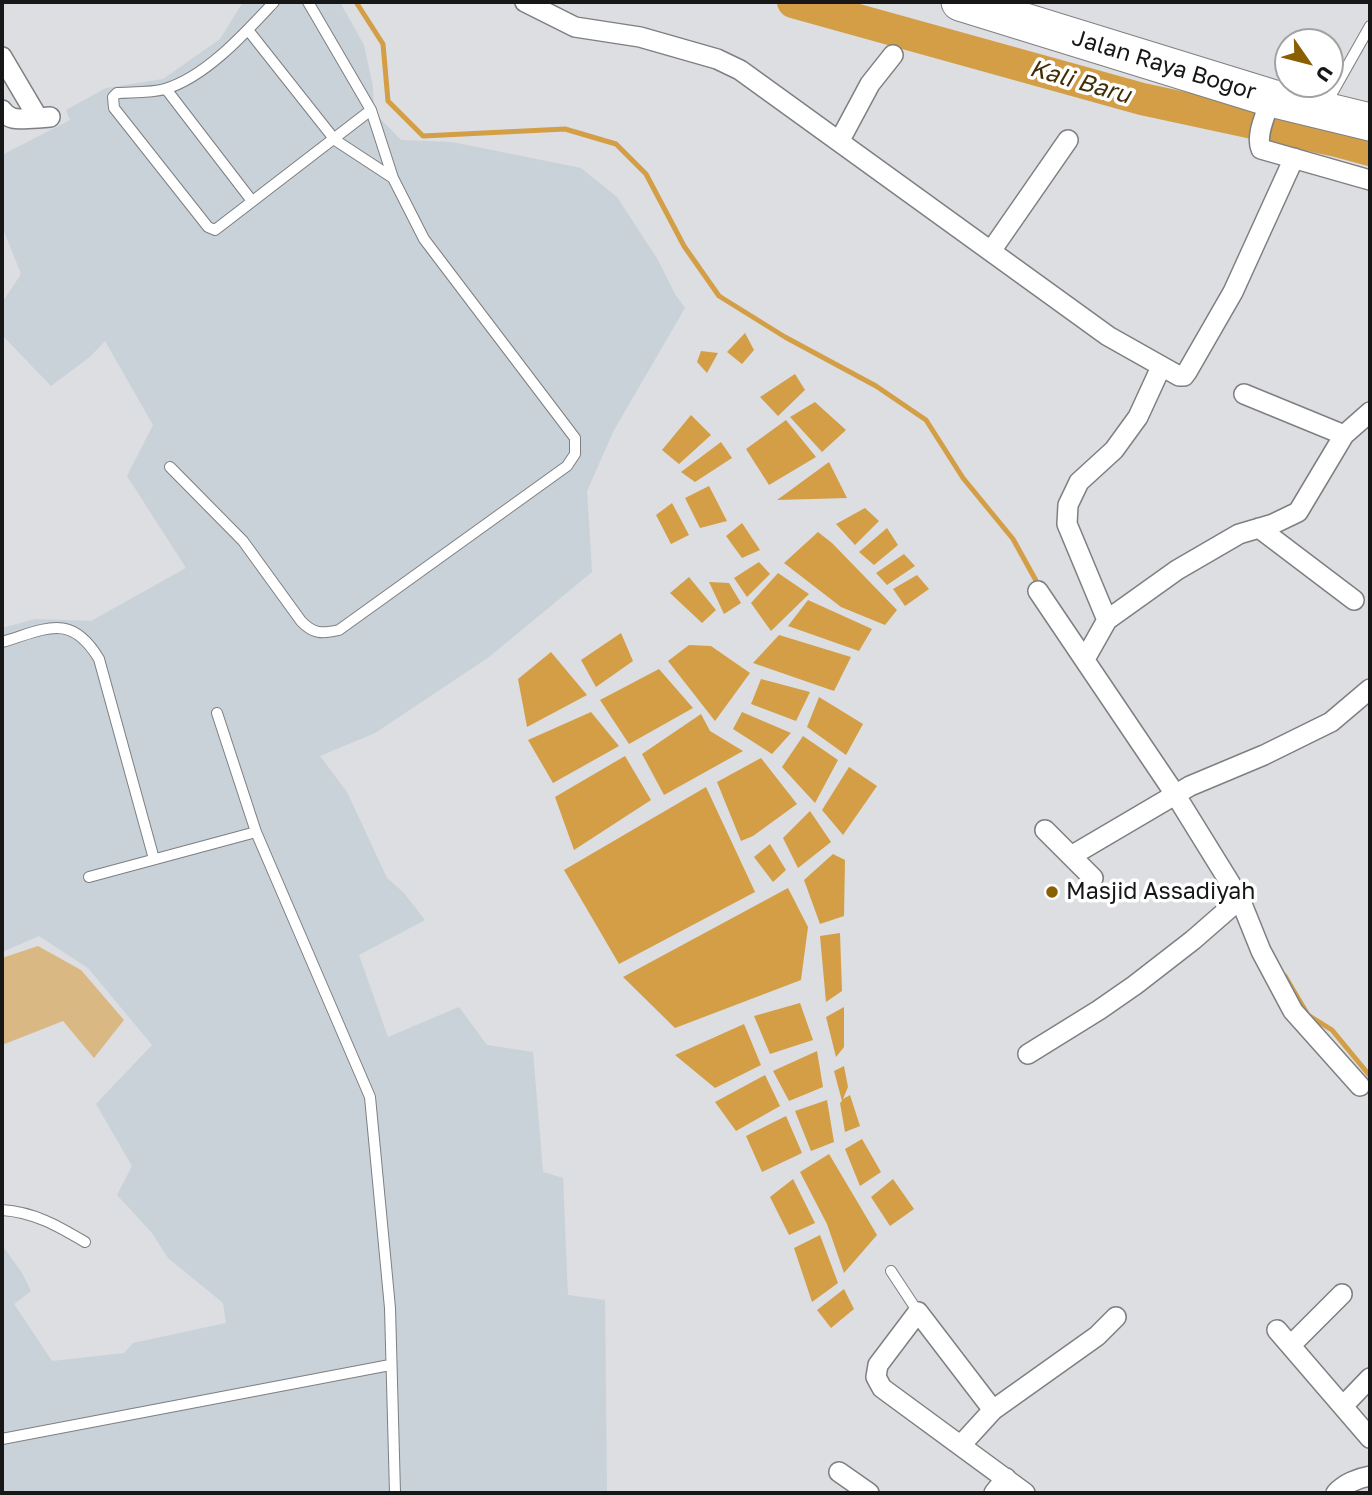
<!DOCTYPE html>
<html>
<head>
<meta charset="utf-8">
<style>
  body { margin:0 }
  #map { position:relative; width:1372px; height:1495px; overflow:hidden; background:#dcdee1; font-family:"Golos Text",sans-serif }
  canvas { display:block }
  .frame { position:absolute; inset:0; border:4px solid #171718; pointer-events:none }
  .north { position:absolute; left:1274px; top:28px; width:70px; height:70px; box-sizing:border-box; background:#fff; border:2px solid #a2a2a3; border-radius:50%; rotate:125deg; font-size:19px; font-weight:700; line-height:28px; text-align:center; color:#171718 }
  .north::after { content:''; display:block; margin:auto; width:24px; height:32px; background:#8a5f00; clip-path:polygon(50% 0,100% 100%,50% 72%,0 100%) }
</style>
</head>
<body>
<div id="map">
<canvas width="1372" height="1495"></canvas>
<div class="frame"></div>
<div class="north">U</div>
</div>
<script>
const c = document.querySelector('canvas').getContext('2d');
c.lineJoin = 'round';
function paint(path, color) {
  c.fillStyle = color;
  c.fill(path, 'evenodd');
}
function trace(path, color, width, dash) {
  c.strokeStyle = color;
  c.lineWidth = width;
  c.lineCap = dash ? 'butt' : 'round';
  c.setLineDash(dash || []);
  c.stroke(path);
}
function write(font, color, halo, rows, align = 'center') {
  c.font = font + ' "Golos Text",sans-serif';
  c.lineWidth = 7;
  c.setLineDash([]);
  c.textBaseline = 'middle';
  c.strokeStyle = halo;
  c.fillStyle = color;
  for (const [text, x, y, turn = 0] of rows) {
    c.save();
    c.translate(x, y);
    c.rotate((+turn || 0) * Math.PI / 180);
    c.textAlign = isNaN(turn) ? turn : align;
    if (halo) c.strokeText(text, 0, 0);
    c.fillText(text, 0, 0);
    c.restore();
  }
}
paint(new Path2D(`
  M 243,2 L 340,2 L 364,45 L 373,87 L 374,112 L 401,140 L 452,142 L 581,168 L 617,197 L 658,260 L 675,294 L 685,308 L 614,430 L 587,491 L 592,572 L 489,657 L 375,733 L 320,756 L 347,792 L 387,878 L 403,892 L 425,920 L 359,955 L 388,1037 L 459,1007 L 487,1045 L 533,1052 L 543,1172 L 563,1178 L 568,1295 L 605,1300 L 607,1493 L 2,1493 L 2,1245 L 22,1273 L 31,1291 L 14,1304 L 52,1361 L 124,1353 L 133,1343 L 226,1323 L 223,1303 L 168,1258 L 152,1233 L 117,1195 L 132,1166 L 96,1104 L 152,1045 L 88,968 L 39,936 L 2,952 L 2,628 L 35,619 L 91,621 L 186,568 L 127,476 L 153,425 L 105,341 L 91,356 L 51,386 L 2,335 L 2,303 L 21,274 L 2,226 L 2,155 L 70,120 L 66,110 L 106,88 L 163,79 L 220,39 Z`), '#c9d1d9');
paint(new Path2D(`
  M 38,946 L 81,970 L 124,1020 L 94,1058 L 63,1021 L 2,1045 L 2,958 Z`), '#dab884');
paint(new Path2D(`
  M 745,333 L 754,350 L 742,364 L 727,352 Z
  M 701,351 L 718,353 L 707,373 L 697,362 Z
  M 795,374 L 805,390 L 778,416 L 760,397 Z
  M 815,402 L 846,430 L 822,452 L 790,417 Z
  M 691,415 L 711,435 L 679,464 L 662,450 Z
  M 786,420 L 816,457 L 769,485 L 746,449 Z
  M 721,442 L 732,458 L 695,482 L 681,472 Z
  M 829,462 L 847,498 L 777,500 Z
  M 709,486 L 727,521 L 700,528 L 685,498 Z
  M 672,503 L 689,535 L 671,544 L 656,515 Z
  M 865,508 L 879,521 L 855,545 L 836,524 Z
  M 742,523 L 760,550 L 742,558 L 726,536 Z
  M 887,528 L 898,545 L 874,565 L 859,552 Z
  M 818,532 L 832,543 L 897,610 L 885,625 L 841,607 L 784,563 Z
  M 904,554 L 915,566 L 887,585 L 876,573 Z
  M 759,562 L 770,574 L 747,597 L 734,578 Z
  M 778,573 L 809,594 L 771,631 L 751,603 Z
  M 917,575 L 929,589 L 905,606 L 893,589 Z
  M 689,577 L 716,610 L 702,623 L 670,593 Z
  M 709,582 L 729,583 L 741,603 L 724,614 Z
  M 808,600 L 872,629 L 859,651 L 788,626 Z
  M 621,633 L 633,661 L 596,687 L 581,660 Z
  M 779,635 L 851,657 L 834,691 L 753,663 Z
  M 689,645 L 711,646 L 750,673 L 715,721 L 668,661 Z
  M 551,652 L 587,695 L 527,727 L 518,679 Z
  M 659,669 L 693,708 L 629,744 L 600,700 Z
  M 761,679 L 810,692 L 796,721 L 751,704 Z
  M 819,697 L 863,724 L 846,755 L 807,727 Z
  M 591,712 L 619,746 L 553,783 L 528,740 Z
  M 742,712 L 791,733 L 772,754 L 733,729 Z
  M 701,714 L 710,731 L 743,751 L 664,795 L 642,754 Z
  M 803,736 L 838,760 L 815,803 L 782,767 Z
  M 625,756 L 651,800 L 574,850 L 555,797 Z
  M 761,758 L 797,804 L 753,836 L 741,841 L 717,782 Z
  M 849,767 L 877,786 L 843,835 L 822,810 Z
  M 706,787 L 755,892 L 619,964 L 564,870 Z
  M 810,811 L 831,842 L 798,868 L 783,838 Z
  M 770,844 L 786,870 L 773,882 L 754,857 Z
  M 833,854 L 845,860 L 844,916 L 820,924 L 804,880 Z
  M 788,888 L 808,927 L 801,980 L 675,1028 L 623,977 Z
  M 840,933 L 842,991 L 826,1002 L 820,936 Z
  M 800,1003 L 813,1040 L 770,1054 L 754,1016 Z
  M 844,1007 L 844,1047 L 836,1057 L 826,1017 Z
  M 744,1024 L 761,1065 L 715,1088 L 675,1055 Z
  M 817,1051 L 823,1087 L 789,1101 L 773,1071 Z
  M 844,1066 L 848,1087 L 843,1099 L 850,1095 L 860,1126 L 845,1132 L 840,1103 L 842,1101 L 834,1071 Z
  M 765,1075 L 780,1106 L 736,1131 L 715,1102 Z
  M 827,1100 L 834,1142 L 811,1151 L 795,1111 Z
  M 786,1116 L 802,1153 L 762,1172 L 746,1136 Z
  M 862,1139 L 881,1172 L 860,1186 L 845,1149 Z
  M 829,1154 L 877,1235 L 844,1273 L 827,1224 L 800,1172 Z
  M 793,1179 L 815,1223 L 789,1235 L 770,1197 Z
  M 893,1179 L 914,1209 L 890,1226 L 871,1197 Z
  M 820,1235 L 838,1283 L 812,1302 L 794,1248 Z
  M 844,1289 L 854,1309 L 831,1328 L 817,1310 Z`), '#d39e45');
trace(new Path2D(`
  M 356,2 L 383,44 L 388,101 L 423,136 L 565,129 L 616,144 L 646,174 L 684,246 L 719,296 L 785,337 L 876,386 L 926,420 L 963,478 L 1013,539 L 1039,586
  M 1285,976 L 1308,1015 L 1332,1030 L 1370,1076`), '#d39e45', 5);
trace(new Path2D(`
  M 793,2 L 1142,99 L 1337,141 L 1370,150`), '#d39e45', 32);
const lane = new Path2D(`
  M 274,2 C 246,32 206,77 165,89 C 151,93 132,92 117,93 L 113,97 L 114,108 L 208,227 L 215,230 L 371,110
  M 248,30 L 335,140 L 393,178
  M 166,89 L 252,201
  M 1331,95 L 1370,26
  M 170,467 L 243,541 L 301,621 C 313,634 322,634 339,630 L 567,466 L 575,454 L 575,438 L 424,239 L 393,178 L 371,110 L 308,2
  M 2,642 C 46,629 71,612 99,659 L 154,859
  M 217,713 L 256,832 L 370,1097 L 390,1308 L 395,1493
  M 89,877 L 256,832
  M 2,1210 C 34,1212 58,1226 85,1242
  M 891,1271 L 918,1312
  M 2,1439 L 390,1365`);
const street = new Path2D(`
  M 525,2 L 575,27 L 640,37 L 717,59 L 740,70 L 1108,336 L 1179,376 L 1184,376 L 1187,372 L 1233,292 L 1294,158
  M 2,57 L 38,118 L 50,117
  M 1271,98 C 1267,112 1255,135 1261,149 L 1370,180
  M 2,110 C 11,123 22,118 38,118
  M 840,140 L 870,84 L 893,55
  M 991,251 L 1068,140
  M 1244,394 L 1344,435
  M 1259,528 L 1354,600
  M 1038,591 L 1175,794 L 1240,899 L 1261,951 L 1293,1011 L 1360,1086
  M 1107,620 L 1067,524 L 1068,505 L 1079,482 L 1114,450 L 1138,417 L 1161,367
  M 1085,659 L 1107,620 L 1177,570 L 1239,534 L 1273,524 L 1298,512 L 1344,435 L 1370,412
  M 1045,830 L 1093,878
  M 1071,856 L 1190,786 L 1264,755 L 1331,722 L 1370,689
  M 1028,1054 L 1099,1010 L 1135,985 L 1193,940 L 1240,899
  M 1277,1330 L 1370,1438
  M 1291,1345 L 1342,1294
  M 1344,1405 L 1370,1378
  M 993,1410 L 918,1312 L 878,1365 L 876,1377 L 882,1388 L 1025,1493
  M 961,1445 L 993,1410 L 1097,1336 L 1116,1317
  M 839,1472 L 869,1493
  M 994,1493 L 1006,1478
  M 1336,1493 C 1344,1484 1358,1478 1370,1476`);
const highway = new Path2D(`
  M 960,2 L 1271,98 L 1370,122`);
trace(lane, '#7d7f81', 12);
trace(street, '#7d7f81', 22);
trace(highway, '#7d7f81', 39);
trace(lane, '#fff', 10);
trace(street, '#fff', 19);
trace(highway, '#fff', 37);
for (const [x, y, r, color] of [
  [1052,892,7,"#8a5f00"]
]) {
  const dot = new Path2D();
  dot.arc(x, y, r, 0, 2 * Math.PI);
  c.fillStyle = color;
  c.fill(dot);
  trace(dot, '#fff', 2.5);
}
write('23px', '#171718', '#fff', [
  ["Jalan Raya Bogor",1164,65,17]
]);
write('23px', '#171718', '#fff', [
  ["Masjid Assadiyah",1066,892]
], 'left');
write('italic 24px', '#422d05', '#fff', [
  ["Kali Baru",1080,82,16]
]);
</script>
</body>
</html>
